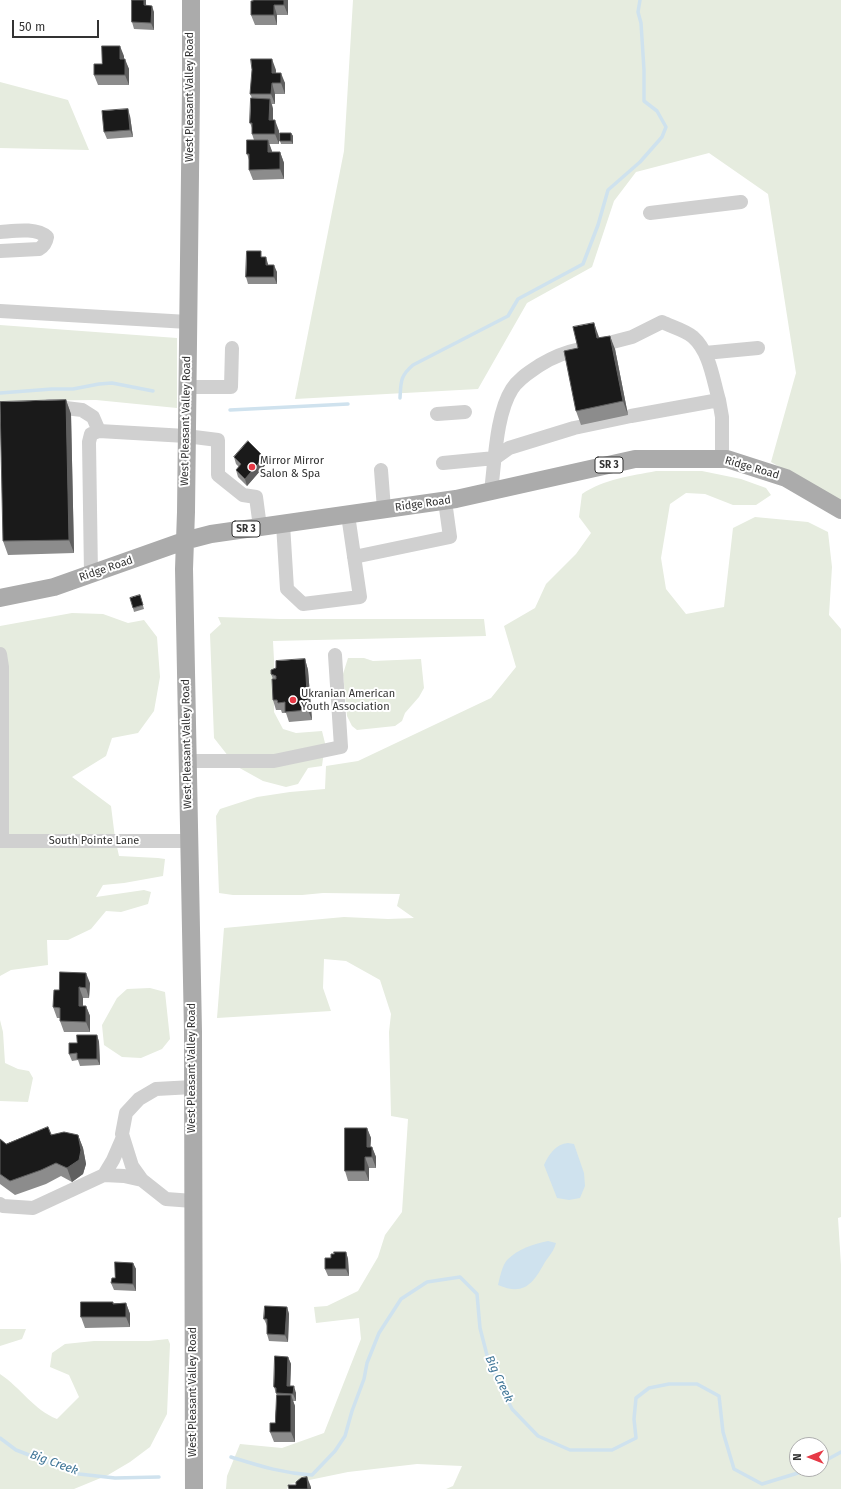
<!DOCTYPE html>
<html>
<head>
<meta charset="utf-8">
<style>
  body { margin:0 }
  #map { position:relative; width:841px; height:1489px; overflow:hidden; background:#fff; font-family:"Fira Sans",sans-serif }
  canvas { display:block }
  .north { position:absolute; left:789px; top:1437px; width:40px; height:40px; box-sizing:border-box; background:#fff; border:1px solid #adadad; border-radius:50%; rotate:270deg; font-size:11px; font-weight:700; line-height:16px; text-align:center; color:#333 }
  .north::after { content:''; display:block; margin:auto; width:14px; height:18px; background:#e63946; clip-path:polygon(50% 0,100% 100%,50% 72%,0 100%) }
  .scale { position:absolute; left:12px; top:20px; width:87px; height:18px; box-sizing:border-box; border:2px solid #333; border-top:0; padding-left:5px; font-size:12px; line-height:14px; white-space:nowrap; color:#333; -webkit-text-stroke:3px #fff; paint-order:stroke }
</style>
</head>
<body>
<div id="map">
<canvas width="841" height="1489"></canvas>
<div class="north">N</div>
<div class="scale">50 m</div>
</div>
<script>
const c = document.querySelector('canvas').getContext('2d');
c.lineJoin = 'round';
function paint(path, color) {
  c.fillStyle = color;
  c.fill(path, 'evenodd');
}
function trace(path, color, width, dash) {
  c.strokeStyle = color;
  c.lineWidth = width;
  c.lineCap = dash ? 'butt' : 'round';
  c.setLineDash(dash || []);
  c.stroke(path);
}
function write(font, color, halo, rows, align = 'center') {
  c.font = font + ' "Fira Sans",sans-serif';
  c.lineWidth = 4;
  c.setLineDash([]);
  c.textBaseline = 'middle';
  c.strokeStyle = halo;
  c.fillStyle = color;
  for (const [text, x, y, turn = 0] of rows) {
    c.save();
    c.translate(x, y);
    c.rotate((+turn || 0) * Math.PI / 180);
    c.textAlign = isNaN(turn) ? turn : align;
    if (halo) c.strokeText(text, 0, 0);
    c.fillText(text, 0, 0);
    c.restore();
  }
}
paint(new Path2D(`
  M 353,0 L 841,0 L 841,503 L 771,462 L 796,373 L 768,194 L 709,153 L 636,172 L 614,201 L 592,267 L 527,303 L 478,389 L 295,399 L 344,151 Z
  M 0,82 L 68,100 L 89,150 L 0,148 Z
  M 0,325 L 177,338 L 177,408 L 96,400 L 0,401 Z
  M 656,471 L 702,471 L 741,479 L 766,488 L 771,495 L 756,505 L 733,505 L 705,494 L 686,493 L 670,504 L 661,558 L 666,589 L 686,614 L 724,607 L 733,528 L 755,517 L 808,522 L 828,532 L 832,567 L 829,615 L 841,629 L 841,1217 L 838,1218 L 841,1265 L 841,1489 L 446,1489 L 453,1486 L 462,1466 L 417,1464 L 348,1472 L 290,1484 L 287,1489 L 226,1489 L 227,1476 L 240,1444 L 282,1448 L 324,1433 L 361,1339 L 359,1318 L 316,1323 L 314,1307 L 327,1306 L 358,1291 L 378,1257 L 385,1235 L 402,1212 L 408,1119 L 391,1116 L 389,1032 L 391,1014 L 380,980 L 346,961 L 324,959 L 323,988 L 331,1011 L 217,1018 L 224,928 L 344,917 L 388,919 L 414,918 L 397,906 L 400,894 L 323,893 L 302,895 L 233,895 L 219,893 L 216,816 L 220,809 L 257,797 L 290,792 L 325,789 L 326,766 L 358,761 L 491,698 L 516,667 L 504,626 L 535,608 L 546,584 L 576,554 L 591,533 L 579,517 L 582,494 C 604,479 631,476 656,471 ZM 797,1445 L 821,1445 L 821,1469 L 797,1469 Z
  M 72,613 L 103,614 L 128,623 L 144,620 L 157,637 L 160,677 L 154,711 L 138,733 L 112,738 L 106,756 L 72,777 L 111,806 L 115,838 L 119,856 L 158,858 L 165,859 L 163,876 L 124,883 L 103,885 L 96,897 L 144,890 L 151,892 L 148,904 L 121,912 L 106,911 L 91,929 L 68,940 L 47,940 L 48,965 L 11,970 L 0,976 L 0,626 Z
  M 218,617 L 280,619 L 484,619 L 486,636 L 273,641 L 274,660 L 274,712 L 283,729 L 296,733 L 322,731 L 325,743 L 322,766 L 308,768 L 298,784 L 286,787 L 263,781 L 236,766 L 214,738 L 210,634 L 221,624 Z
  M 348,658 L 364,658 L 373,661 L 421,659 L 424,688 L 419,697 L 405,713 L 402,721 L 395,726 L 357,730 L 352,726 L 347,716 L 343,674 Z
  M 150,988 L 165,992 L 170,1039 L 162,1049 L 141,1058 L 122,1057 L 104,1045 L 102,1025 L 117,998 L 127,989 Z
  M 0,1020 L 3,1032 L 5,1063 L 18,1069 L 29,1071 L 33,1078 L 28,1102 L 0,1101 Z
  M 0,1329 L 26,1329 L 22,1339 L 0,1346 Z
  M 168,1339 L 170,1344 L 167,1414 L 150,1447 L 130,1462 L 108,1475 L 74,1489 L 0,1489 L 0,1374 C 21,1388 34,1410 57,1419 L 79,1397 L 69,1375 L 50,1367 L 52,1353 L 65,1344 L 94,1341 L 149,1341 Z`), '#e6ecdf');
paint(new Path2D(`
  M 568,1143 L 574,1144 L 584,1173 L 585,1186 L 580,1198 L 569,1200 L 557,1198 L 544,1165 C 549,1154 556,1144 568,1143 Z
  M 548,1241 L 556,1243 C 554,1251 549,1256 545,1262 C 533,1284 524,1296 498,1285 C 500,1277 502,1266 507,1260 C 518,1249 533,1244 548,1241 Z`), '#cfe2ee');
trace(new Path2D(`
  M 0,393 L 52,389 L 73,389 L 99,384 L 112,383 L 153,391
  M 400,398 C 401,382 400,376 413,365 L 508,316 L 518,299 L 583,264 L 598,225 L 608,190 L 640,162 L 662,137 L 666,127 L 657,111 L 644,101 L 644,70 L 641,23 L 638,12 L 640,0
  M 230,410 L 348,404
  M 0,1438 L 16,1450 L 79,1474 L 115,1478 L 159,1477
  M 231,1457 C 260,1466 281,1473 312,1475 L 335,1451 L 345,1436 L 352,1411 L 364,1379 L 367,1363 L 379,1333 L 401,1299 L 427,1282 L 460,1277 L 477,1294 L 480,1328 L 489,1363 L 512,1409 L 538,1436 L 570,1450 L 612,1450 L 636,1438 L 634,1419 L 636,1398 L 649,1388 L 669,1384 L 697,1384 L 719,1396 L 723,1432 L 734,1469 L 762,1484 L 811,1469
  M 821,1463 L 841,1452`), '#cfe2ee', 3.5);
trace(new Path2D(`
  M 650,213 L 741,202
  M 0,232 C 14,231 36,227 47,237 C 46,243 44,246 39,249 L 0,251
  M 0,311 L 188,322
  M 601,345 L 632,337 L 662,322 C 670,326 687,331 693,337 C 710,352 713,380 719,400
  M 705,353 L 758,348
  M 187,387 L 231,387 L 232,348
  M 49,406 L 82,410 L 93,417 L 99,431
  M 437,414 L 465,412
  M 443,463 L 495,458 L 509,448 L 574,428 L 631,416 L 719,400 L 722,417 L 722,459
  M 381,470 L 384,509
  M 491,491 C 495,461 496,414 512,389 C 519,378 530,372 540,365 C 553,357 565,352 580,349
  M 283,524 L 287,589 L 303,604 L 360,597 L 348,515
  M 354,557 L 450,537 L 445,501
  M 91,574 L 89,442 L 91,434 L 99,431 L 186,436 L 218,440 L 218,475 L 243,495 L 256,497 L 260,527
  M 0,654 L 2,667 L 2,841
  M 187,761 L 274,761 L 341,747 L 335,655
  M 0,841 L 189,841
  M 193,1087 L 156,1089 L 139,1099 L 126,1113 L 122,1134 L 132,1166 L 142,1180 L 166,1199 L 193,1201
  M 104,1175 L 124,1176 L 142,1180
  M 0,1204 L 3,1206 L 33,1208 L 104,1175 L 113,1160 L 123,1137`), '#d0d0d0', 14);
trace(new Path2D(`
  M 191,0 L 191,90 L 186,512 L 184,569 L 193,1032 L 194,1489
  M 0,598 L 54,587 L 184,541 L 211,534 L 456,499 L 635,459 L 727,459 L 786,478 L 841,510`), '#ababab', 18);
paint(new Path2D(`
  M 288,0 L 288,15 L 277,15 L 277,25 L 255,25 L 251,15 L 253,1 Z
  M 146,2 L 146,5 L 154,12 L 154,30 L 134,29 L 132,22 Z
  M 124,56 L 124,59 L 129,69 L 129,85 L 98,85 L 94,75 L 102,64 Z
  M 276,70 L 276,73 L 285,83 L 285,94 L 275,94 L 275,104 L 272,104 L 273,109 L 273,120 L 279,131 L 279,144 L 269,144 L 272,152 L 280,152 L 284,163 L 284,179 L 253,180 L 249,170 L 249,160 L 247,154 L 254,140 L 252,134 L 252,128 L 250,123 L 252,98 L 250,94 Z
  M 130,116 L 133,137 L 107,139 L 104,132 Z
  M 291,133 L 293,136 L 293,144 L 281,144 L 280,141 Z
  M 263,257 L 268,264 L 268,265 L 277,272 L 277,284 L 248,284 L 246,277 Z
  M 599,338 L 615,349 L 628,415 L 581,425 L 576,411 L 578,348 Z
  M 66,400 L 71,414 L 74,553 L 8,555 L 3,541 Z
  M 234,457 L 267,463 L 247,486 L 238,477 L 236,470 L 239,467 L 236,464 Z
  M 141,598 L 144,609 L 134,612 L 133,608 Z
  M 305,659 L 308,670 L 312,720 L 289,722 L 286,713 L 282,713 L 281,710 L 276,710 L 273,700 L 273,679 L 271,674 Z
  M 90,983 L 89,998 L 83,998 L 83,1006 L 86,1006 L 90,1016 L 90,1032 L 64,1032 L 60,1021 L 60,1018 L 57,1018 L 53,1007 L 59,990 Z
  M 97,1035 L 99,1042 L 100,1065 L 80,1066 L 78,1060 L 72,1061 L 69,1054 Z
  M 48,1127 L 52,1135 L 78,1135 L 83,1148 L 86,1164 L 83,1174 L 72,1182 L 61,1176 L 46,1184 L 15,1195 L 0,1184 L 0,1139 L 6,1144 Z
  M 367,1128 L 371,1138 L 370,1147 L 372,1147 L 376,1157 L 376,1168 L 369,1168 L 369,1181 L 348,1181 L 345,1171 Z
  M 346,1252 L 348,1259 L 349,1276 L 328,1276 L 325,1269 L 331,1258 L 334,1254 Z
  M 133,1263 L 136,1269 L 136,1291 L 114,1290 L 111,1283 L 115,1278 Z
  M 113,1302 L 113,1303 L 126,1303 L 130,1314 L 130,1327 L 85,1328 L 81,1317 Z
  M 287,1307 L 289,1314 L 288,1342 L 269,1341 L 267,1334 L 267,1326 L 264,1319 Z
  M 288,1357 L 291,1364 L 290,1386 L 296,1393 L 296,1401 L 293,1401 L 295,1406 L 295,1442 L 274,1442 L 270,1432 L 275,1423 L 277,1396 L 274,1387 Z`), '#8c8c8c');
paint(new Path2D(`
  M 144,0 L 146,0 L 146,12 L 144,5 Z
  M 284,0 L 288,0 L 288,15 L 284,5 Z
  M 274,5 L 277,15 L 277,25 L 274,15 Z
  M 152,6 L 154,12 L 154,30 L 151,23 Z
  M 120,46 L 124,56 L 124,69 L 120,59 Z
  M 125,59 L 129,69 L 129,85 L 125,75 Z
  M 272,59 L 276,70 L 275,83 L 272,73 Z
  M 281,73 L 285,83 L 285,94 L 281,83 Z
  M 272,83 L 275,94 L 275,104 L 271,94 Z
  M 270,99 L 273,109 L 273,131 L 269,120 Z
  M 128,109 L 130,116 L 133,137 L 130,130 Z
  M 275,120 L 279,131 L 279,144 L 275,134 Z
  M 291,133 L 293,136 L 293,144 L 291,141 Z
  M 268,140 L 272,151 L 272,163 L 268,152 Z
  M 280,152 L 284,163 L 284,179 L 280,169 Z
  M 266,257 L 268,264 L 268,272 L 266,265 Z
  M 274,265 L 277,272 L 277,284 L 274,277 Z
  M 594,323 L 599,337 L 602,352 L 597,338 Z
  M 610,336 L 615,349 L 628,415 L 623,401 Z
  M 66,400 L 71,414 L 74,553 L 69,540 Z
  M 264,457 L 267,463 L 247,486 L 245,479 Z
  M 305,659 L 308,670 L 312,720 L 308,710 Z
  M 86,973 L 90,983 L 89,998 L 86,988 Z
  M 79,987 L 83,998 L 83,1016 L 79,1006 Z
  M 86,1006 L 90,1016 L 90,1032 L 86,1022 Z
  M 97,1035 L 99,1042 L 100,1065 L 97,1059 Z
  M 367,1128 L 371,1138 L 370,1157 L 367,1147 Z
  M 78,1135 L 83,1148 L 86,1164 L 83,1174 L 72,1182 L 67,1168 Z
  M 372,1147 L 376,1157 L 376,1168 L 372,1157 Z
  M 365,1157 L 369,1168 L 369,1181 L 365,1171 Z
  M 346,1252 L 348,1259 L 349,1276 L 346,1269 Z
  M 133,1263 L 136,1269 L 136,1291 L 133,1284 Z
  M 126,1303 L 130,1314 L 130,1327 L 126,1317 Z
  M 287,1307 L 289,1314 L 288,1342 L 285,1335 Z
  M 288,1357 L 291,1364 L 290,1393 L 287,1386 Z
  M 294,1386 L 296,1393 L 296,1401 L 293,1394 Z
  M 291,1395 L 295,1406 L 295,1442 L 291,1432 Z
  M 307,1477 L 311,1487 L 311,1489 L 308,1489 Z`), '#5f5f5f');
const building = new Path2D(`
  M 132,0 L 144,0 L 144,5 L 152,6 L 151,23 L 132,22 Z
  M 253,0 L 284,0 L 284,5 L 274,5 L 274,15 L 251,15 L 251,1 L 253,1 Z
  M 102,46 L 120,46 L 120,59 L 125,59 L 125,75 L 94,75 L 94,64 L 102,64 Z
  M 251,59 L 272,59 L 272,73 L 281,73 L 281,83 L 272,83 L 271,94 L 250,94 L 252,70 Z
  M 251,98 L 270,99 L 269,120 L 275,120 L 275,134 L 252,134 L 252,123 L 250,123 Z
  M 128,109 L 130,130 L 104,132 L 102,111 Z
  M 280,133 L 291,133 L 291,141 L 280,141 Z
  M 247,140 L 268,140 L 268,152 L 280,152 L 280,169 L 249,170 L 249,154 L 247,154 Z
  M 247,251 L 261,251 L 261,257 L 266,257 L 266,265 L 274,265 L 274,277 L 246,277 Z
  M 594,323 L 597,338 L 610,336 L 623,401 L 576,411 L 564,351 L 578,348 L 573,327 Z
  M 66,400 L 69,540 L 3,541 L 0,402 Z
  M 248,441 L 264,457 L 245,479 L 236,470 L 241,464 L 234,457 Z
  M 140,595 L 143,605 L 133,608 L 130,598 Z
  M 305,659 L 308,710 L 285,712 L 285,702 L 278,703 L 277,700 L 273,700 L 272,679 L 276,679 L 276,676 L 271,674 L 271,670 L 276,668 L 276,661 Z
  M 60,972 L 86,973 L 86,988 L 79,987 L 79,1006 L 86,1006 L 86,1022 L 60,1021 L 60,1008 L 53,1007 L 54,990 L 59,990 Z
  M 77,1035 L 97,1035 L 97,1059 L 77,1059 L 77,1053 L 69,1054 L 69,1043 L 77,1043 Z
  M 48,1127 L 51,1135 L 64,1132 L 78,1135 L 81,1150 L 79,1160 L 67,1168 L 56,1163 L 41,1170 L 10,1181 L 0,1174 L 0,1139 L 6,1144 Z
  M 345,1128 L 367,1128 L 367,1147 L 372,1147 L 372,1157 L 365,1157 L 365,1171 L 345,1171 Z
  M 334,1252 L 346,1252 L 346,1269 L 325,1269 L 325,1258 L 331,1258 L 331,1254 L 334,1254 Z
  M 115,1262 L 133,1263 L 133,1284 L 111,1283 L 112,1278 L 115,1278 Z
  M 81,1302 L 113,1302 L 113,1304 L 126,1303 L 126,1317 L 81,1317 Z
  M 265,1306 L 287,1307 L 285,1335 L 267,1334 L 267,1319 L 264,1319 Z
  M 275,1356 L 288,1357 L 287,1386 L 294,1386 L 293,1394 L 276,1393 L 276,1388 L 274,1387 Z
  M 277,1395 L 291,1395 L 291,1432 L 270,1432 L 270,1423 L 275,1423 Z
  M 307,1477 L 308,1489 L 289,1489 L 288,1485 L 296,1485 L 296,1482 L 301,1478 Z`);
paint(building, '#1a1a1a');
trace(building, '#5f5f5f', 1);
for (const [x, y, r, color] of [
  [252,467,4,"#e63946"],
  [293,700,4,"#e63946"]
]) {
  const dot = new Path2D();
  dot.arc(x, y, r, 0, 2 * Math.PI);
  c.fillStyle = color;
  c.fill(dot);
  trace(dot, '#fff', 1.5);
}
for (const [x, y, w] of [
  [609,465,28],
  [246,529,28]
]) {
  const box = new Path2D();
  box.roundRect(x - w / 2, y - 8, w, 16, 3);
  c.fillStyle = '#fff';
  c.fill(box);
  trace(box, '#333', 1);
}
write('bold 10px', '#333', null, [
  ["SR 3",609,465],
  ["SR 3",246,529]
]);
write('11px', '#333', '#fff', [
  ["West Pleasant Valley Road",190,97,-90],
  ["West Pleasant Valley Road",186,421,-89],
  ["Ridge Road",752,468,16],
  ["Ridge Road",423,504,-8],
  ["Ridge Road",106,569,-19],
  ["West Pleasant Valley Road",187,744,-91],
  ["South Pointe Lane",94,841],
  ["West Pleasant Valley Road",192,1068,-90],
  ["West Pleasant Valley Road",193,1392,-90]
]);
write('11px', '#333', '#fff', [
  ["Mirror Mirror",260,461],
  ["Salon & Spa",260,474],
  ["Ukranian American",301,694],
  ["Youth Association",301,707]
], 'left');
write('italic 12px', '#3f7597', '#fff', [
  ["Big Creek",499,1379,65],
  ["Big Creek",54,1463,20]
]);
</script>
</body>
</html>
